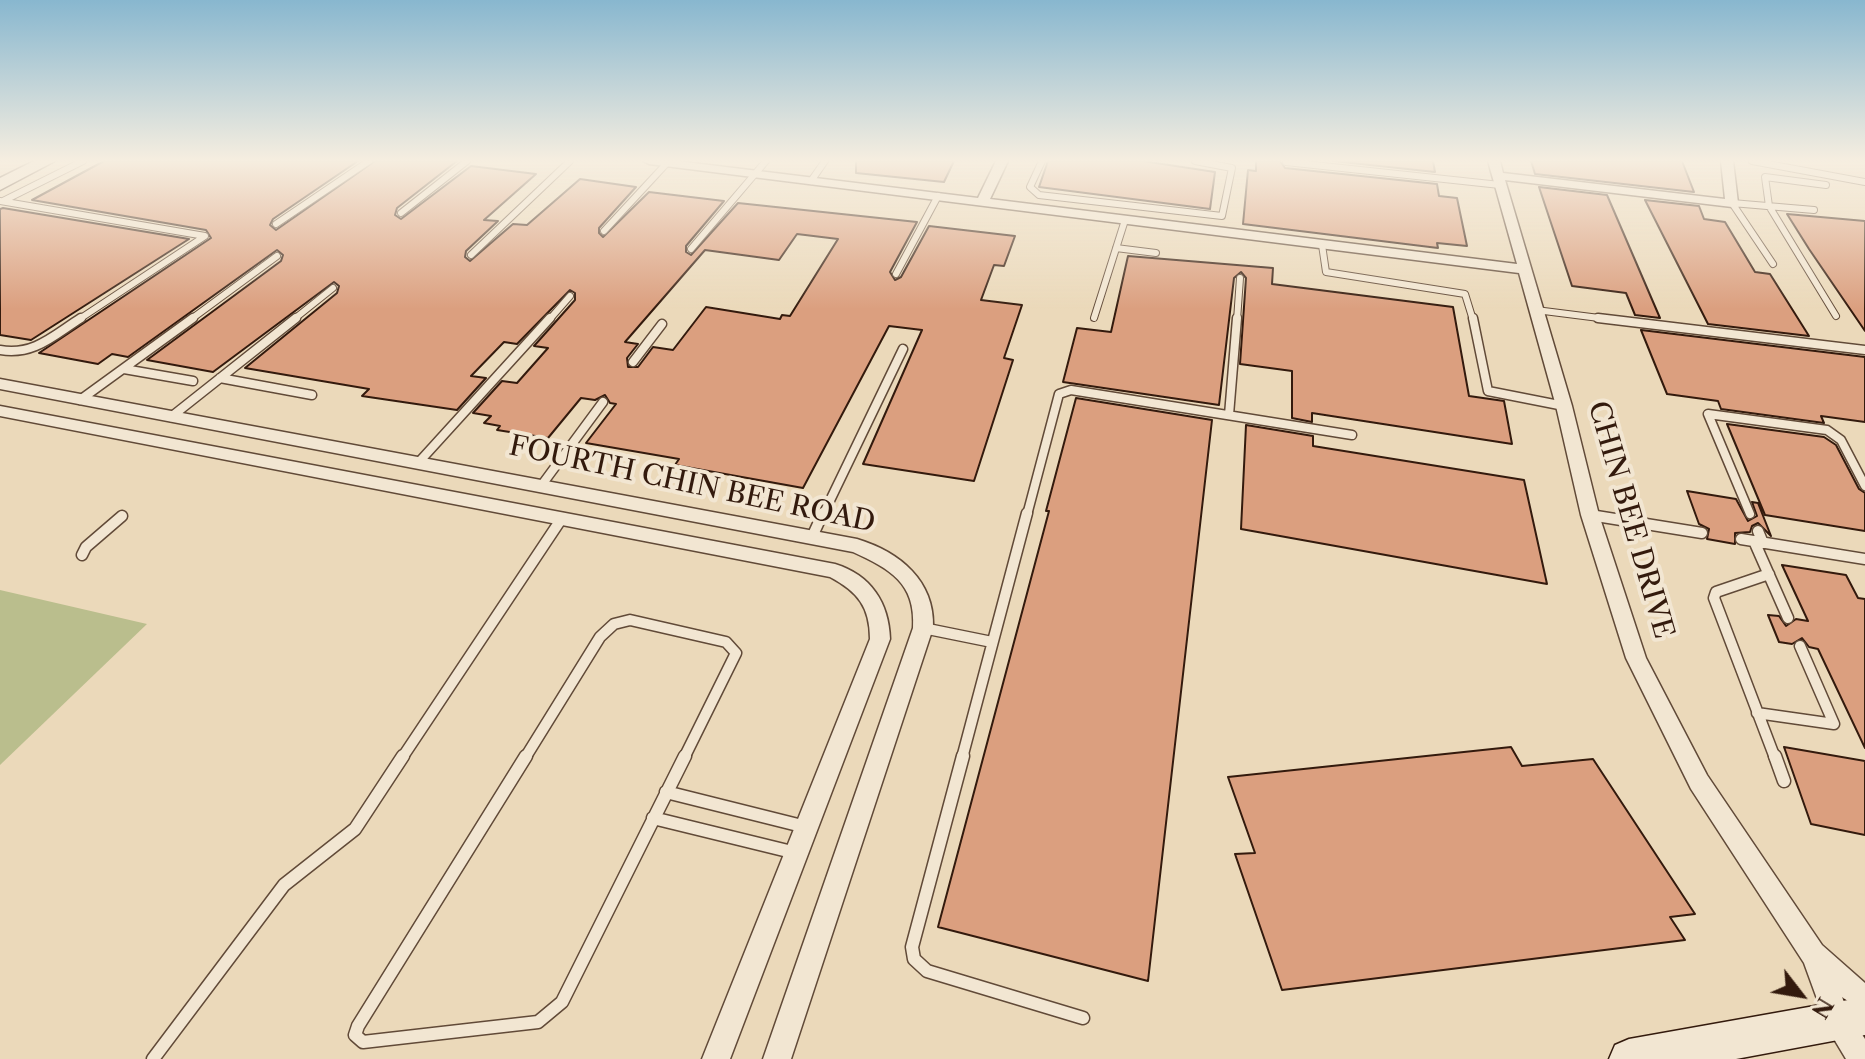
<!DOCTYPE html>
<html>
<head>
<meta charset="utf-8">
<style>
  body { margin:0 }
  #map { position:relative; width:1865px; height:1059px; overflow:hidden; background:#ebd9ba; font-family:"Libre Caslon Text",serif }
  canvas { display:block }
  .north { position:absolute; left:1761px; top:955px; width:80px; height:80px; -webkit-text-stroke:6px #f2e6d2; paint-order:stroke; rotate:121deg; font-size:22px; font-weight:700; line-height:32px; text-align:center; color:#331a0d }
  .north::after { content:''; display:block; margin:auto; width:28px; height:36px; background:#331a0d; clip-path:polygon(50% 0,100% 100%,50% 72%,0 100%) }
</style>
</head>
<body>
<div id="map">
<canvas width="1865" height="1059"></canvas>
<div class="north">N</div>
</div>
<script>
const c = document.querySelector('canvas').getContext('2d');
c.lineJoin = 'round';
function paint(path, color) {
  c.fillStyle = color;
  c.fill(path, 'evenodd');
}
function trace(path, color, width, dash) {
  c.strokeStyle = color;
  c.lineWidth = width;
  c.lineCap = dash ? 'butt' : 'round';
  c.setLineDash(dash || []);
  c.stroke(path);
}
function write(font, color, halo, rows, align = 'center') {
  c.font = font + ' "Libre Caslon Text",serif';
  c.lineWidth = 8;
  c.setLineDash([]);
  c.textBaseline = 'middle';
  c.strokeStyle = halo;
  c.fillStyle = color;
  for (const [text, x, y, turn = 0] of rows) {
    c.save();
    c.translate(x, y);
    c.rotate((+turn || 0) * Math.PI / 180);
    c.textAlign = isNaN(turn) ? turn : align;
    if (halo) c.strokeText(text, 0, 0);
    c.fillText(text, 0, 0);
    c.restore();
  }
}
paint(new Path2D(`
  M 0,590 L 147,624 L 0,765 Z`), '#babe8d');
const building = new Path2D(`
  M 104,161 L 358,161 L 273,219 L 270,225 L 276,230 L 375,161 L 457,161 L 397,208 L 395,215 L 401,219 L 471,166 L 536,174 L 484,220 L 498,221 L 466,251 L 465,257 L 470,261 L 513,224 L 527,225 L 580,179 L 636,187 L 599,228 L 599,233 L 603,237 L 649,192 L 724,201 L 686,246 L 686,252 L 691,255 L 738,203 L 917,222 L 890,272 L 895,280 L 901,277 L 929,226 L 1015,236 L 1004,266 L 994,265 L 981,300 L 1022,305 L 1004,358 L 1013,360 L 974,481 L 863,464 L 922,330 L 889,326 L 803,488 L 675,465 L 679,459 L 586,443 L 616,404 L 610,403 L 605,395 L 595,400 L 581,398 L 548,438 L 497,430 L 500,426 L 484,423 L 491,416 L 473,413 L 502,381 L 517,383 L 548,348 L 534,346 L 575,300 L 575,293 L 570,290 L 517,344 L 504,342 L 471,376 L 486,378 L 457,410 L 362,396 L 369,389 L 245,368 L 337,293 L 339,286 L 334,282 L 213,372 L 147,360 L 281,261 L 283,255 L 277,250 L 128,357 L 112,354 L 98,364 L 39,353 L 211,238 L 206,230 L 32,200 ZM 797,234 L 838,239 L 790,316 L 782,315 L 780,319 L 706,307 L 673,350 L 653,347 L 638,367 L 628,367 L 627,358 L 638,344 L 625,342 L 705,250 L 779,260 Z
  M 856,161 L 954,161 L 944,182 L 856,173 Z
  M 1048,161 L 1143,161 L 1215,172 L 1210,209 L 1039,187 Z
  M 1256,161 L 1280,161 L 1285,168 L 1437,184 L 1439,196 L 1457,198 L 1467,246 L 1437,243 L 1438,248 L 1243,224 L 1248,170 L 1256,171 Z
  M 1333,161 L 1433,161 L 1435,172 Z
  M 1531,161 L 1682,161 L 1694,192 L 1535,174 Z
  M 1539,187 L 1607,195 L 1660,318 L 1635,315 L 1626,293 L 1572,286 Z
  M 1645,200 L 1699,206 L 1704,219 L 1725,222 L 1755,272 L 1770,274 L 1809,336 L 1708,324 Z
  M 3,208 L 189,239 L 31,340 L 0,335 L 0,209 Z
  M 1787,214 L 1865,221 L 1865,331 L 1809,249 Z
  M 1128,256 L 1273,268 L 1272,284 L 1453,307 L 1469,396 L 1504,401 L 1512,444 L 1312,413 L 1312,422 L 1292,418 L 1292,371 L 1240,364 L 1246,278 L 1241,272 L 1234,278 L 1219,405 L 1063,382 L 1077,328 L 1111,332 Z
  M 1641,330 L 1865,357 L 1865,422 L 1821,416 L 1824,423 L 1721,409 L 1718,401 L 1667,394 Z
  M 1076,398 L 1212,420 L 1148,981 L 938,927 L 1049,511 L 1046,511 Z
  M 1727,424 L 1824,437 L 1836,445 L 1859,489 L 1865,493 L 1865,531 L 1765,515 Z
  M 1246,425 L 1313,436 L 1313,446 L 1524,480 L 1547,584 L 1241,529 Z
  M 1687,491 L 1736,499 L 1748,521 L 1757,516 L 1752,502 L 1758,503 L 1771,536 L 1758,523 L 1752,526 L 1750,532 L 1735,533 L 1735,544 L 1707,539 L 1709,529 L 1699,524 Z
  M 1782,565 L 1846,575 L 1858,598 L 1865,599 L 1865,748 L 1818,649 L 1809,647 L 1802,638 L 1792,644 L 1779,642 L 1768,615 L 1779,616 L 1786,626 L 1796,619 L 1808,621 Z
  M 1511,747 L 1522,766 L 1593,759 L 1695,914 L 1670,917 L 1685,940 L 1282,990 L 1235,854 L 1255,853 L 1228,777 Z
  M 1784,747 L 1865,761 L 1865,835 L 1811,824 Z`);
paint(building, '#db9f7f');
trace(building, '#331a0d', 2);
const laneFar3 = new Path2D(`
  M 1042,161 L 1030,187 L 1039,195 L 1222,216 L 1232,168 L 1195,161
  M 1752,161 L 1865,182
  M 1286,162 L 1500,185
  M 811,181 L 825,161
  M 1826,185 L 1765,177 L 1769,206 L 1836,316
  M 0,201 L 205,236 L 78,320
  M 3,201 L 83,161
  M 1732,203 L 1814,210
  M 1732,203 L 1773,264
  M 401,213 L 467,161
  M 276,224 L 369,161
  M 604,231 L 667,163
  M 1322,245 L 1326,272 L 1465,294 L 1473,320
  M 1116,248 L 1156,253
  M 691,249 L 766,161
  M 471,255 L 570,161
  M 896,274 L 938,196
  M 1536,310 L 1615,320
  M 1094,318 L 1125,220
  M 190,320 L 277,256
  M 293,320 L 333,288
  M 549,320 L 570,296
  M 1237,320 L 1240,278`);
const laneFar2 = new Path2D(`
  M 1473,318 L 1488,391 L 1564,406
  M 1598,318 L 1865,350
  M 0,350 C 34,356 54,335 81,318
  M 633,362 L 662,324
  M 124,369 L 193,381
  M 220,378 L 312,395
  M 80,400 L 193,318
  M 1229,415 L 1237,318
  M 171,417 L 296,318
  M 419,462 L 550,318
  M 541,486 L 603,402
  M 1750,514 L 1708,414 L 1827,430 L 1841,440 L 1865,486
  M 823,515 L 903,349
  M 1027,515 L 1059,394 L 1071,390 L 1352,435`);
const laneFar1 = new Path2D(`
  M 1590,515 L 1702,533
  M 1758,531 L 1763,543
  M 812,537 L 823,513
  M 1741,539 L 1865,559
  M 1754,541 L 1788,618
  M 82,555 L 86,547 L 122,516
  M 1769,574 L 1716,592 L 1714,598 L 1775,758
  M 923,628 L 992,642
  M 1757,713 L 1834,724 L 1800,646
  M 402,758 L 562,518
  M 525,758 L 600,637 L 614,624 L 630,620 L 726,642 L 736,653 L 684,758
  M 962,758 L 1027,513`);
const lane = new Path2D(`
  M 526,756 L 358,1026 L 355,1035 L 363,1042 L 538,1022 L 562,1002 L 685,756
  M 963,756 L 912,947 L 914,959 L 927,971 L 1083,1018
  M 1775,756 L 1784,781
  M 666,792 L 806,827
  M 653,818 L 796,853
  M 153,1059 L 284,885 L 355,829 L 403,756`);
const street = new Path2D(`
  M 643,161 L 677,161 L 978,198 L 996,161 L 1008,161 L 990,199 L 1517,264 L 1488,161 L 1500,161 L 1503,173 L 1725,199 L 1721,161 L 1733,161 L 1738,203 L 1732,207 L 1505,180 L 1572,406 L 1599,515 L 1646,658 L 1707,775 L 1822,945 L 1865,983 L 1865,1013 L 1842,997 L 1848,1012 L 1865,1039 L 1865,1059 L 1846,1059 L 1828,1029 L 1804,963 L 1691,789 L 1626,658 L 1581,515 L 1556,406 L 1519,273 L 649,164 Z
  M 0,379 L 857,539 C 900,552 935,581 933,628 L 791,1059 L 763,1059 L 913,628 C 916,583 890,569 853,552 L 0,389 Z
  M 0,406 L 835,564 C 871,575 889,603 890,639 L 730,1059 L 702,1059 L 870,639 C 870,607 858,592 830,577 L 0,416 Z`);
const secondary = new Path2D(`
  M 34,161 L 55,161 L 0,190 L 0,178 Z
  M 1865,997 L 1865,1035 L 1736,1059 L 1609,1059 L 1615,1045 L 1629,1039 Z`);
trace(laneFar3, '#614a38', 8);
trace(laneFar2, '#614a38', 11);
trace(laneFar1, '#614a38', 13);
trace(lane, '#614a38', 15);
trace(street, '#614a38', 3);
trace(secondary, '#331a0d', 3);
trace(laneFar3, '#f2e6d2', 6);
trace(laneFar2, '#f2e6d2', 8);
trace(laneFar1, '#f2e6d2', 10);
trace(lane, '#f2e6d2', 12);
paint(street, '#f2e6d2');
paint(secondary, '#f2e6d2');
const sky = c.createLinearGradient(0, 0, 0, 309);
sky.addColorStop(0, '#88b7cf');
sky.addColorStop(0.52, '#f6eee0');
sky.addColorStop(1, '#f6eee000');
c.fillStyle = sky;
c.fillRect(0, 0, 1865, 309);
write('28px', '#331a0d', '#f2e6d2', [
  ["FOURTH CHIN BEE ROAD",692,485,12],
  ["CHIN BEE DRIVE",1630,520,74]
]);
</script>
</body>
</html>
